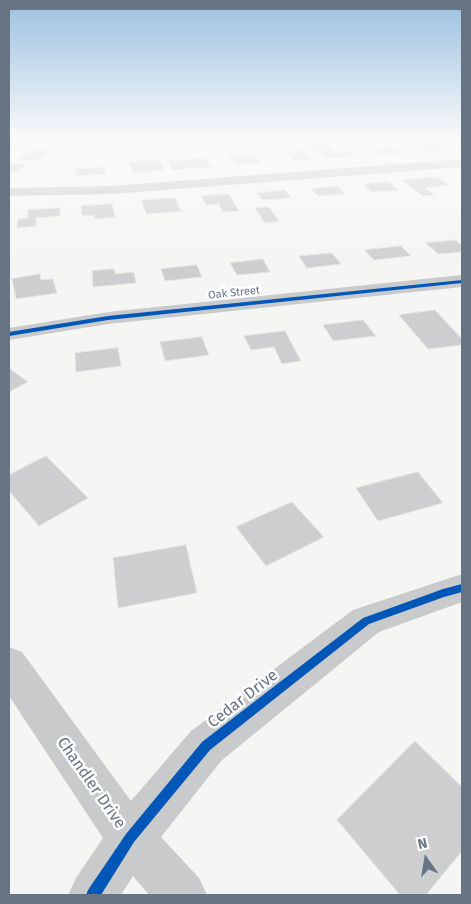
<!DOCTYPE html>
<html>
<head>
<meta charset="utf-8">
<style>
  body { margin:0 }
  #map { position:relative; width:471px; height:904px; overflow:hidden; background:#f5f5f3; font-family:"Fira Sans",sans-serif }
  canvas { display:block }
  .frame { position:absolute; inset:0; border:10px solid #667483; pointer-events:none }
  .north { position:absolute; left:401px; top:834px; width:50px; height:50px; -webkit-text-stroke:4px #fff; paint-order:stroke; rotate:347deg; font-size:14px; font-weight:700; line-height:20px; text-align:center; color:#667483 }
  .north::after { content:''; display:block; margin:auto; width:18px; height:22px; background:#667483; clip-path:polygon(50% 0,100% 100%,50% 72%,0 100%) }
</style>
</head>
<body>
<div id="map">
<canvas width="471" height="904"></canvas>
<div class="frame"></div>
<div class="north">N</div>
</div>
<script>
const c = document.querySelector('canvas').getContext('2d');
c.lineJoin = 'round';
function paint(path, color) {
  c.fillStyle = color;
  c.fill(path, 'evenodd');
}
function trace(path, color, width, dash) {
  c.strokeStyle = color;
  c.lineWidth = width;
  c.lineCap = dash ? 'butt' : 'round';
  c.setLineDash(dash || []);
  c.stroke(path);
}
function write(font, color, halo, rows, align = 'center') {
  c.font = font + ' "Fira Sans",sans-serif';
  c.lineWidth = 5;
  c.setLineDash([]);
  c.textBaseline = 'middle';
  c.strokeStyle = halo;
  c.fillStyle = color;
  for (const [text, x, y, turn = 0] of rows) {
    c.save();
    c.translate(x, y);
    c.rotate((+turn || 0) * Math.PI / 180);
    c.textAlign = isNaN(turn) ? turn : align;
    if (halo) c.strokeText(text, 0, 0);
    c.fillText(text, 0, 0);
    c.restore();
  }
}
const building = new Path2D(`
  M 60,140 L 81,140 L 84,142 L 56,148 L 47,143 Z
  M 323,141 L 336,152 L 350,151 L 356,156 L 324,159 L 306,142 Z
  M 435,141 L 450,150 L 427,152 L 413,142 Z
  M 394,148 L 402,154 L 381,155 L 373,149 Z
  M 33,150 L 51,151 L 36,161 L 17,160 Z
  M 305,150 L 314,159 L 294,161 L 285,152 Z
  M 254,154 L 261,163 L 236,165 L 229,156 Z
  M 205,158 L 211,167 L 172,170 L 168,161 Z
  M 160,160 L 164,170 L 132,173 L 129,162 Z
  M 9,163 L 27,165 L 13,173 L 9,173 Z
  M 104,167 L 106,174 L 77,176 L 76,169 Z
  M 437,177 L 449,185 L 425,188 L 435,195 L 423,196 L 402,180 Z
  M 389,182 L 399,190 L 371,192 L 363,184 Z
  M 338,186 L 345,194 L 318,196 L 311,189 Z
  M 285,190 L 291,198 L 262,200 L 257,193 Z
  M 229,194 L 239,211 L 223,212 L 219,204 L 206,205 L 201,196 Z
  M 175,198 L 181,211 L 146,214 L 142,200 Z
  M 112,204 L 115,217 L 95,219 L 94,215 L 82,216 L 81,206 Z
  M 269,207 L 279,221 L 265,223 L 255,208 Z
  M 60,208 L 60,216 L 36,218 L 36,226 L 17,228 L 18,219 L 28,218 L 28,210 Z
  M 456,240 L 462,246 L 462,252 L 438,254 L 426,243 Z
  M 401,246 L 411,256 L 374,260 L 364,250 Z
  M 332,253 L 341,264 L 307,268 L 299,256 Z
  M 263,259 L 270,272 L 237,275 L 230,263 Z
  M 197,265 L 202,277 L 165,281 L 161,269 Z
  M 114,269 L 115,274 L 134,272 L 136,283 L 93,287 L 92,271 Z
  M 40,274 L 41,280 L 53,279 L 57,293 L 16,299 L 12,279 Z
  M 435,310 L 462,339 L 462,345 L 428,349 L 399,315 Z
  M 363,320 L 376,336 L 333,341 L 323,325 Z
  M 285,331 L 301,361 L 282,364 L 274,347 L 251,350 L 244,336 Z
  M 202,337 L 209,355 L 165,361 L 160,342 Z
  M 118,348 L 121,366 L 76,372 L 75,353 Z
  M 9,368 L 28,382 L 9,392 Z
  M 46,456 L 88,498 L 39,526 L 9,491 L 9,475 Z
  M 418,472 L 443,503 L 378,521 L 356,488 Z
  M 292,502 L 324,537 L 266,566 L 236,527 Z
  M 186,545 L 197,593 L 118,608 L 113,558 Z
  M 415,741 L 462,787 L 462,851 L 426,895 L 400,895 L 337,820 Z`);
paint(building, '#cdcecf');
trace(building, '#e4e4e3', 1);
paint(new Path2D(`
  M 12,140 L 28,140 L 9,150 L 9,141 Z
  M 462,159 L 462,167 L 112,194 L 9,196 L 9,188 L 112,186 Z
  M 462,275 L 462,287 L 108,324 L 9,340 L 9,328 L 108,312 Z
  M 462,574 L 462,602 L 379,632 L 221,761 L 161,837 L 199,878 L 207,895 L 149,895 L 133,876 L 121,895 L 68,895 L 76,878 L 103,838 L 9,696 L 9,647 L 22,652 L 131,801 L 191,731 L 353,610 Z`), '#c9cacb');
paint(new Path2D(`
  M 462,280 L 462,283 L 108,320 L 9,336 L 9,332 L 108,316 Z
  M 462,584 L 462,592 L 444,597 L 369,624 L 210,750 L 134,842 L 101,895 L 86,895 L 88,890 L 126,834 L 202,742 L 363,618 L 443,589 Z`), '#0057b8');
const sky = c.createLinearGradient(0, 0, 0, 267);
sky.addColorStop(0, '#9cc0e0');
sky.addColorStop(0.52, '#fafafa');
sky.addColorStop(1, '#fafafa00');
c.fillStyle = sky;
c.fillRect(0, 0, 471, 267);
write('11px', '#667483', '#fff', [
  ["Oak Street",234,293,-6]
]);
write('16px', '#667483', '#fff', [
  ["Cedar Drive",243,699,-38],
  ["Chandler Drive",91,783,55]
]);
</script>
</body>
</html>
